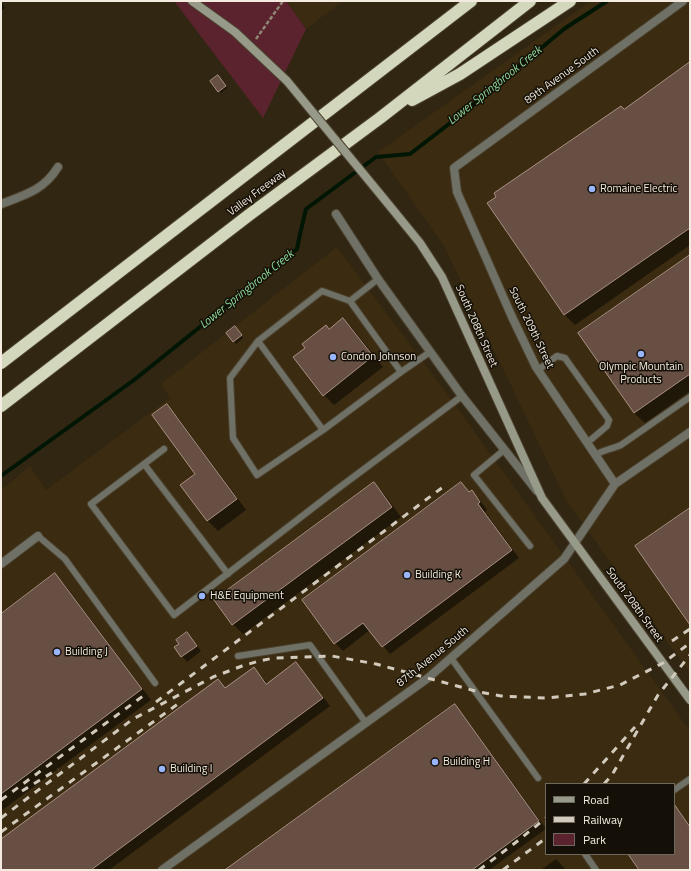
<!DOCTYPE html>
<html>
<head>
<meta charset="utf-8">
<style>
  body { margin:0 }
  #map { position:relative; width:691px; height:871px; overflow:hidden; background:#312612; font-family:"Titillium Web",sans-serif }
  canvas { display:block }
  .frame { position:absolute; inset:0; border:2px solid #f3ebdf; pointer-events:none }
  .legend { position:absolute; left:545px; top:783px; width:130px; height:72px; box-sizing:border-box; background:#151007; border:1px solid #6e685d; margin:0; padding:5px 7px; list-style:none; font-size:12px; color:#f3ebdf }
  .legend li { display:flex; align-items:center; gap:8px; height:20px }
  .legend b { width:20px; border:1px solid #6e685d }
</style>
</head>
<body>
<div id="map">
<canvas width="691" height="871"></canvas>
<div class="frame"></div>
<ul class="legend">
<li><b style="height:5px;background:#979a89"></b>Road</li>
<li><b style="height:5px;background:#d2cabc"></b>Railway</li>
<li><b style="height:11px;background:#5a232d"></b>Park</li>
</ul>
</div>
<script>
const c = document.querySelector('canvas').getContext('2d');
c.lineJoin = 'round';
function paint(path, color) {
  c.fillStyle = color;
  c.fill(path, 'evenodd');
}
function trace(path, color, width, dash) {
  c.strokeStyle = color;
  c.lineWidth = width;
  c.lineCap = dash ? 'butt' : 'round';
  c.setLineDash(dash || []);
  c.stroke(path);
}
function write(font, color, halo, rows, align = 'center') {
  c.font = font + ' "Titillium Web",sans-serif';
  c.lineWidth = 3;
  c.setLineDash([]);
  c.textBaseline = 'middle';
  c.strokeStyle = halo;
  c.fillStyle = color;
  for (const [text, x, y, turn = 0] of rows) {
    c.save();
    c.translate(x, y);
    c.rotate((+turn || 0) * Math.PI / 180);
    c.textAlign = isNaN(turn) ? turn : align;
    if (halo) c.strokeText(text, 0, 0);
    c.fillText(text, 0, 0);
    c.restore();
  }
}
paint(new Path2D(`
  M 286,1 L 343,1 L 306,29 Z
  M 591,1 L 690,1 L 690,673 L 566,500 L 444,246 L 378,152 Z
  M 337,247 L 445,391 L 690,731 L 690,870 L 1,870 L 1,490 L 30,466 L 46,490 L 170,398 L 161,384 ZM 546,784 L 674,784 L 674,854 L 546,854 Z`), '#3b2b10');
paint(new Path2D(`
  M 174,1 L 286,1 L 306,29 L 263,118 Z`), '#5a232d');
paint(new Path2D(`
  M 1,1 L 5,8 L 1,11 Z
  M 690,63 L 690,245 L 575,325 L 565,315 L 488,204 Z
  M 220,78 L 227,88 L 221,93 L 219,91 Z
  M 690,256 L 690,391 L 645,423 L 634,413 L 579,333 Z
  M 343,319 L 353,329 L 383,367 L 334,405 L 324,395 L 329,330 Z
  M 237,329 L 243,338 L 236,344 L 227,333 Z
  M 167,406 L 177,416 L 246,510 L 218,531 L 208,521 L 182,485 L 196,474 Z
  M 461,483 L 470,493 L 472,492 L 479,499 L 487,510 L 485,512 L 519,558 L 390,654 L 370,630 L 343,651 L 335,643 L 303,601 Z
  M 374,484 L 384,494 L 401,517 L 243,634 L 233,624 Z
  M 55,575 L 65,585 L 151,700 L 1,811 L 1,615 Z
  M 191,638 L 201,651 L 187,662 L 175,648 Z
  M 296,663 L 303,671 L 330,706 L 109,870 L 1,870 L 1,840 L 218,680 L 226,689 L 254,668 L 268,684 Z
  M 455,705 L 462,713 L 546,829 L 489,870 L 226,870 Z
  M 676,809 L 690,826 L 690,870 L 640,870 L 629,854 L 674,854 L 674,811 Z
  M 556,859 L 566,870 L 541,870 Z`), '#0007');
trace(new Path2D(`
  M 1,476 L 134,380 L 297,249 L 300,234 L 306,209 L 376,157 L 410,154 L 467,110 L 564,29 L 607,1`), '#001605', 4);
const building = new Path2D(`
  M 690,62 L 690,228 L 564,315 L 487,203 L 496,197 L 494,193 L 621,106 L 624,109 Z
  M 218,75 L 226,86 L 218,92 L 210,81 Z
  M 690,255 L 690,374 L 634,413 L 578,333 Z
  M 343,318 L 373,356 L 323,396 L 293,357 L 305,348 L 302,344 L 326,325 L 329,329 Z
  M 235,326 L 242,335 L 233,342 L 226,333 Z
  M 167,404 L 237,499 L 207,521 L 180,485 L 195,474 L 152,415 Z
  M 374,482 L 392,507 L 232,625 L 214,600 Z
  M 461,482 L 469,492 L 472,490 L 480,502 L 478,504 L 512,550 L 382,647 L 363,623 L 334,644 L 302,600 Z
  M 690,508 L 690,625 L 635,546 Z
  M 55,573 L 142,689 L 1,794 L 1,614 Z
  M 187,632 L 197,646 L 181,657 L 174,647 L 179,644 L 176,640 Z
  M 296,662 L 323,698 L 91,870 L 1,870 L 1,839 L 218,679 L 225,688 L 254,667 L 266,684 Z
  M 455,704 L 539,821 L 472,870 L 225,870 Z
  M 674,804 L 690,827 L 690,870 L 639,870 L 628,854 L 674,854 Z`);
paint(building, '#674f44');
trace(building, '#a98f82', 1);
const lane = new Path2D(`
  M 378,279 L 350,301 L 401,372 L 430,352
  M 350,301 L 322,291 L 258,341 L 323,430 L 401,372
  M 258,341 L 230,378 L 233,438 L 257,475 L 323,430
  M 538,370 L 557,356 L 565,358 L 609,420 L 607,426 L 587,443
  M 164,449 L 91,504 L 174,615 L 336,490 L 462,396
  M 504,450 L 474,475 L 530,546
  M 595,455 C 603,450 612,449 621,445 L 690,397
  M 144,464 L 228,574
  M 38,536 L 65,559 L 155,683
  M 238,656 L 310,645 L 366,723
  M 451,658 L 538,778
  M 674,790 L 690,779
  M 585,854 L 596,870`);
const street = new Path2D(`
  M 1,204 C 25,195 44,190 58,167
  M 336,214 L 378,279 L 462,396 L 537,491
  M 615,484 L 536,367 L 512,317 L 457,192 L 454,168 L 683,1
  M 1,564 L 38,536
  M 162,870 L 428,678 L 564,559 L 615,484 L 690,432`);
const secondary = new Path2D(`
  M 192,1 L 235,32 L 287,81
  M 380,194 L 420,243 L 442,277 L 542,498 L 690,700`);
const highway = new Path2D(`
  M 412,100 L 460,74 L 570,1
  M 1,363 L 471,1
  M 1,406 L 249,215 L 380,118 L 530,1`);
trace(lane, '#4c422f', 8);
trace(street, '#4c422f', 10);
trace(secondary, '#4c422f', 10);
trace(highway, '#4c422f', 14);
trace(new Path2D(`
  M 256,39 L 283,1`), '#918777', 2.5, [4, 2]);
trace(lane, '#6f7166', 6);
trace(street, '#6f7166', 8);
trace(secondary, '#979a89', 8);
trace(highway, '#d3d7bc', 12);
trace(new Path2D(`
  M 672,641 L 690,629
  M 156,702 L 447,484
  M 584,784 L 635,727
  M 604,784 L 612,775 L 658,695 L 690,655
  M 22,791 L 58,769
  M 1,800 L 143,696
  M 1,818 L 133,719 L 213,677 L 242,666 L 259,661 L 274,658 L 332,656 L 376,664 L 479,692 L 501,696 L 546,698 L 585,694 L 620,685 L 663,663 L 690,643
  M 1,832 L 182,701
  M 479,870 L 515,843 L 546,818
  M 503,870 L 546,838`), '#d2cabc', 3, [7, 7]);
const secondaryBridge = new Path2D(`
  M 287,81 L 380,194`);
trace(secondaryBridge, '#4c422f', 10, []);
trace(secondaryBridge, '#979a89', 8);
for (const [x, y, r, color] of [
  [592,189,4,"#99b5fd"],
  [641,354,4,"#99b5fd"],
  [333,357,4,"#99b5fd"],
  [407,575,4,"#99b5fd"],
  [202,596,4,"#99b5fd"],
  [57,652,4,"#99b5fd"],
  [435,762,4,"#99b5fd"],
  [162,769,4,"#99b5fd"]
]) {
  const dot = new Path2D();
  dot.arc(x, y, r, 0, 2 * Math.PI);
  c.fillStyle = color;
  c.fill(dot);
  trace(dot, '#151007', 1.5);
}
write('11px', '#f3ebdf', '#151007', [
  ["89th Avenue South",562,76,-36],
  ["Valley Freeway",257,193,-37],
  ["South 208th Street",476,326,66],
  ["South 209th Street",531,328,64],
  ["South 208th Street",634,605,54],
  ["87th Avenue South",433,657,-39]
]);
write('11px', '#f3ebdf', '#151007', [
  ["Romaine Electric",600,189],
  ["Condon Johnson",341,357],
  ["Olympic Mountain",641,367,"center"],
  ["Products",641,380,"center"],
  ["Building K",415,575],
  ["H&E Equipment",210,596],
  ["Building J",65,652],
  ["Building H",443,762],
  ["Building I",170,769]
], 'left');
write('italic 12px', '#8ed89c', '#151007', [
  ["Lower Springbrook Creek",495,86,-39],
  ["Lower Springbrook Creek",247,290,-39]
]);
</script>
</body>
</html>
